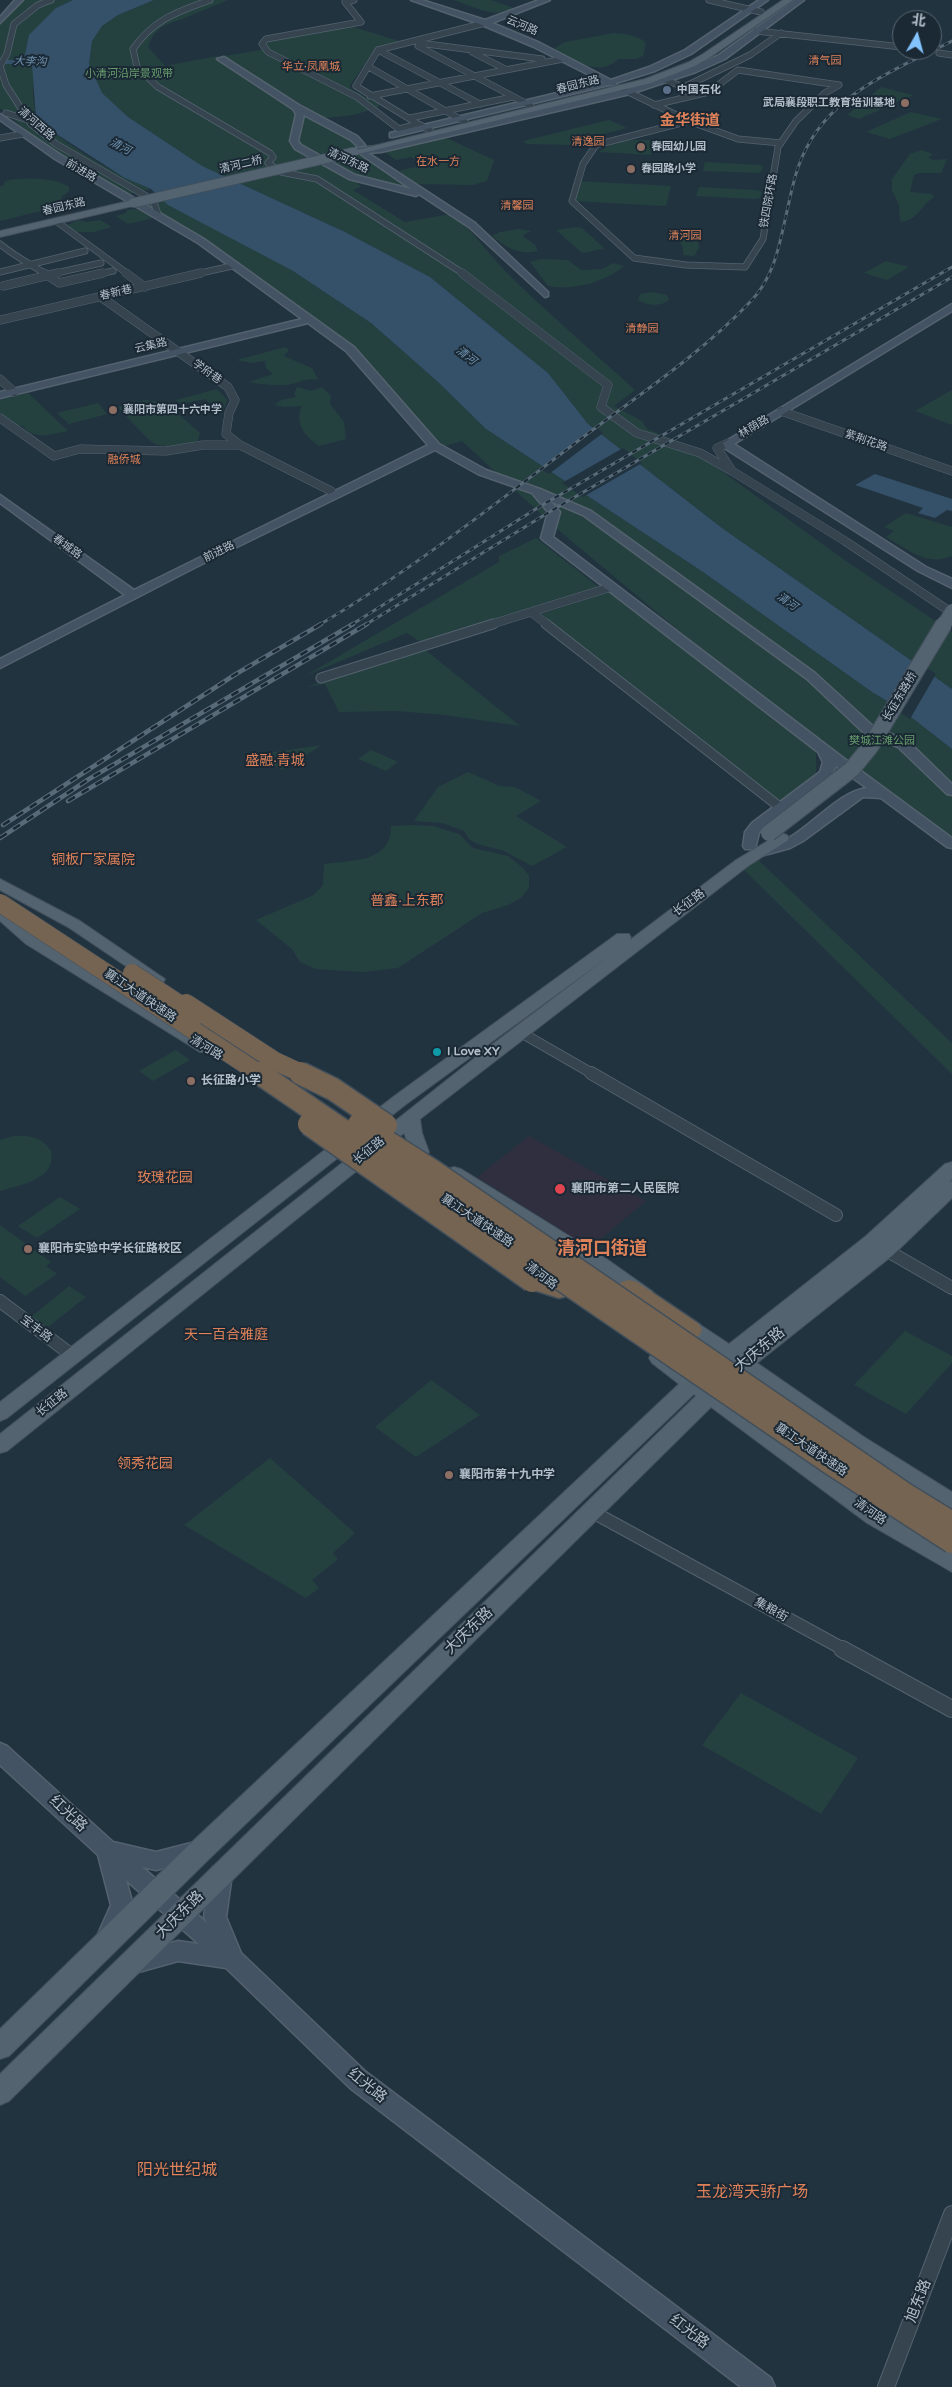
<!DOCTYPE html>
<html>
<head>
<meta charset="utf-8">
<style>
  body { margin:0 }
  #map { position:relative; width:952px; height:2387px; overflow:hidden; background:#223340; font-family:"Varela Round","Noto Sans SC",sans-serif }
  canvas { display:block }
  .north { position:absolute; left:892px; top:10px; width:50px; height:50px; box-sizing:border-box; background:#1b2935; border:1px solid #576571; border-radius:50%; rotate:7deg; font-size:14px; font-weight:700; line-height:20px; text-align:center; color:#b2bfcb }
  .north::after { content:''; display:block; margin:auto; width:18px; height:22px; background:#83c3ff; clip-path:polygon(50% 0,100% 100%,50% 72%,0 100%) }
</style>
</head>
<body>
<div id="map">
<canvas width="952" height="2387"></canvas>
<div class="north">北</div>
</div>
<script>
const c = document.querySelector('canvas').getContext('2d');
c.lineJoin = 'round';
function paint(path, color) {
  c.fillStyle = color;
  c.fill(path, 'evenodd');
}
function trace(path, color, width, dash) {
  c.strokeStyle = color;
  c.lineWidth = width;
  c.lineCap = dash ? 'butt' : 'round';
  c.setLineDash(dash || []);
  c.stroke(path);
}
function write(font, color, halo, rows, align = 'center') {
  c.font = font + ' "Varela Round","Noto Sans SC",sans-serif';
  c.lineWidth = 4;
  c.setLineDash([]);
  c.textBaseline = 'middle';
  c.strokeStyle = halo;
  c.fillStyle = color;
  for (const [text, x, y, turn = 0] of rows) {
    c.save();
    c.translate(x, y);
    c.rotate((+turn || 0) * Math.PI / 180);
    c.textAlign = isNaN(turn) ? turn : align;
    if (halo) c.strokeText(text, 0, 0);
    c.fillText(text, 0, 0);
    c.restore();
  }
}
paint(new Path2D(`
  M 529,1136 L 646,1201 L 590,1248 L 477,1177 Z`), '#2f2f40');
paint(new Path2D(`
  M 17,0 L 73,0 L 56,8 L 33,61 L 33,95 L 36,118 C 69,147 111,172 151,189 L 122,196 L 58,157 L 0,108 L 0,19 Z
  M 154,0 L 228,0 C 214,6 201,11 187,17 C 168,25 156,24 148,47 L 165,66 L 217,56 L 361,145 L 361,151 L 432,199 L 353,178 L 361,187 L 353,190 L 405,222 L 451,214 C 473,230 489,255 508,274 C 549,314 593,352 635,390 L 614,406 L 642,421 L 647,429 L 684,444 L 846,561 L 952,632 L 952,689 L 722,528 L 588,424 L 548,373 L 430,277 L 345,232 L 199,165 L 128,117 L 101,93 L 89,64 L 92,41 L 102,26 L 118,15 Z
  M 454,0 L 491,0 L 516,9 C 495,19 474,7 454,0 Z
  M 347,25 L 399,41 L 396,44 L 376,49 L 350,85 L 350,88 L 379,104 L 379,107 L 354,115 L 324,118 L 227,60 L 225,56 L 260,50 L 264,48 L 266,39 Z
  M 614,33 C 625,34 638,35 646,43 L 643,56 L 636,59 L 618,59 C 599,78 575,61 556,50 L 555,48 L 565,42 Z
  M 881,87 L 913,95 L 859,119 L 847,115 Z
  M 911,112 L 942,119 L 890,139 L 866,132 Z
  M 609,120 L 627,128 L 587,138 L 572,145 L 527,144 L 523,141 Z
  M 442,136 L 494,160 L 487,181 L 473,185 L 417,184 L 400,172 L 401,170 L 426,165 L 411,157 L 396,160 L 383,151 Z
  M 626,140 L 652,140 L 651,155 L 599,152 L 610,144 Z
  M 921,150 L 933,154 L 928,158 L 934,160 L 947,159 L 941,173 L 919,173 L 914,175 L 910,192 L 932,194 L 934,197 C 922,204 917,222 900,222 L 899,205 L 892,190 L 892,179 L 910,154 Z
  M 705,162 L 760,165 L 763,167 L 760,173 L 703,171 Z
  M 15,179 C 32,179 54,177 69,187 L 69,191 L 61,197 L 66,205 L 0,221 L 0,186 L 3,186 L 5,181 Z
  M 577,181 L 671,186 L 666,206 L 572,201 Z
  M 699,187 L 756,190 L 762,192 L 760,198 L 754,199 L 696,196 Z
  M 161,199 L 293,271 L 371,323 L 438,382 L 486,429 L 703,572 L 872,692 L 902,710 L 952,749 L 952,842 L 738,680 L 556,528 L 462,441 L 437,448 L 350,349 L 201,241 L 137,205 Z
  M 136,209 L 154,218 L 128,224 L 116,216 L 126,213 L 127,210 Z
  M 78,220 L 87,222 L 100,220 L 112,227 L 94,232 L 76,232 L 67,225 Z
  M 577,227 L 582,228 L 604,248 L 603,249 L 582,253 L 556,230 Z
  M 519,229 L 532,231 L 526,233 L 523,236 L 535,245 L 538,251 C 518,255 507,248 492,236 L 500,232 Z
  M 667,232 L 697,232 L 699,248 L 694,256 L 683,255 C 685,243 676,237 667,232 Z
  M 541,259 L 568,260 L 581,270 L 602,269 L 613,263 L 624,266 C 606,282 572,291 548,286 L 530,262 Z
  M 886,261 L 909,267 L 887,280 L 864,273 Z
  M 653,292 L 667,295 L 669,300 C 660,307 648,306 638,300 L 640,294 Z
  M 285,347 L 289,350 L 284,356 L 312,368 L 318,380 C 306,377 298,384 286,385 C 274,386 262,384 249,382 L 273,374 L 266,368 L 265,361 L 250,363 L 237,360 Z
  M 297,387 L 311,391 L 322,387 L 331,396 L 330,404 L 344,422 L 346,439 L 319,446 C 305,436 294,424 302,406 L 284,407 L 274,405 L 281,400 L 296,397 L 294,394 Z
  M 217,389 L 227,400 L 222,414 L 205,399 L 181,404 L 176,400 Z
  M 952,390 L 952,425 L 915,411 Z
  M 28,393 L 68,431 C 53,434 33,441 23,426 L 15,425 L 0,415 L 0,400 Z
  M 145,400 L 166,403 L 200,433 L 198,440 C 185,448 168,447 155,444 C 150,442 123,413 118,407 Z
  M 98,403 L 107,414 L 69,424 L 57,413 Z
  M 906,513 L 952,527 L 952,556 C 926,567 908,549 886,537 L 894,531 L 884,527 Z
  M 536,538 L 600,588 L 420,642 L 407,633 L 305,676 L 499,562 L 499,556 Z
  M 609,592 L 816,752 L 816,774 L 780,802 L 541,614 Z
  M 424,649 L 520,726 L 445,715 L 397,711 L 339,712 L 325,684 L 306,687 Z
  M 322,745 L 282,770 L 255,755 Z
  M 371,750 L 398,762 L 386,771 L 358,759 Z
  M 468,772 L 500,786 L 515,787 L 541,801 L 516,816 L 567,847 L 532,866 L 504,851 L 478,844 L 470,840 L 464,831 L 442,823 L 414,821 L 438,787 Z
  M 409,825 L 434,826 L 449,831 L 459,834 L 473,848 L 508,856 L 523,868 L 529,876 L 529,888 L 521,898 L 508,905 L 482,913 L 398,968 L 363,972 L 316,969 L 300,962 L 292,949 L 256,920 L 314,895 L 323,885 L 324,864 C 352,860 391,863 391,826 Z
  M 757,859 L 952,1043 L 952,1074 L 743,869 Z
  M 176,1050 L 190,1060 L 153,1081 L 139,1071 Z
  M 14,1136 C 30,1135 42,1137 51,1151 C 57,1180 21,1184 0,1191 L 0,1140 Z
  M 60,1197 L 80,1209 L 37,1238 L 18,1226 Z
  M 0,1225 L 51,1262 L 46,1266 L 57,1274 L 25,1296 L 0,1277 Z
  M 69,1286 L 86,1297 L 48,1327 L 31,1317 Z
  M 905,1331 L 952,1356 L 952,1363 L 906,1414 L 854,1385 Z
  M 431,1380 L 480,1415 L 416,1457 L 375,1427 Z
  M 270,1458 L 355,1533 L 333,1553 L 338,1559 L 312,1580 L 319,1588 L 306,1598 L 184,1525 Z
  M 741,1693 L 858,1758 L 821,1814 L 702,1745 Z`), '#244140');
paint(new Path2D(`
  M 73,0 L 154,0 L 118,15 L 102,26 L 92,41 L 89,64 L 102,93 L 128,117 L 202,166 L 345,232 L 430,277 L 548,373 L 588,424 L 722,528 L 952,689 L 952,749 L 902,710 L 872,692 L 703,572 L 486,429 L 438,382 L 371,323 L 293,271 L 168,205 L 151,189 L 125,178 L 47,128 L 36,118 L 32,64 L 0,64 L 0,60 L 29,60 L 24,59 L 29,35 L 56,8 Z
  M 875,474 L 952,499 L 952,511 L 947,510 L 935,518 L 918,513 L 923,508 L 855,485 Z`), '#345169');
paint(new Path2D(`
  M 596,427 L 603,433 L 549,474 L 541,469 Z
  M 623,448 L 642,463 L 583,497 L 562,483 Z
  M 914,659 L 936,674 L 910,719 L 887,704 Z`), '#223340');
const streetFar4 = new Path2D(`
  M 51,0 L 38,5 L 14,24 L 7,54 L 0,66 L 6,85 L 31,124 L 56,144 L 153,200 L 159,217
  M 210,0 C 177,12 154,19 133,49 L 137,67 L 158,87 L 270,153 L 273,157 L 268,163 L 281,172 L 317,179 L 464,274
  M 354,0 L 345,2 L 361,22 L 266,39 L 262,44 L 268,52 L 357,97 L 399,129 L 418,124 L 430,130
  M 709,0 L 761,12
  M 756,31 L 902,47
  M 419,43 L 542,59
  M 418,46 L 531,106
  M 378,50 L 480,104
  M 926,50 L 929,51
  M 472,52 L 505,69
  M 939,53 L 952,55
  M 369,67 L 465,122
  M 665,80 L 684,87 L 750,55 L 781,33
  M 620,88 L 689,121 L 738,139 L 781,143
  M 370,96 L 563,59
  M 654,105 L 709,92 L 738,70 L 839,85 L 825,93 L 796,121 L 778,147 L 763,239 L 745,267 L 686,265 L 634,258 L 572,201 L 583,164 L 596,145 L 689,121
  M 6,113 L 28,120
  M 410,118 L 513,97
  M 418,124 L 356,86 L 378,50 L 485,23
  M 0,138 L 23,134
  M 56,221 L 128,274
  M 0,244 C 14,256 30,264 46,274
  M 0,272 L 85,251
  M 52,274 L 101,263
  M 98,274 L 113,271
  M 196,274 L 232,266`);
const streetFar3 = new Path2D(`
  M 44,273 L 59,283 L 103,273
  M 126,273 L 145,287
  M 462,273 L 608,385 L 601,407 L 637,433 L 700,453 L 732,471
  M 3,286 L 58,273
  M 101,297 L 228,387 L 235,400 L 229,413 L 226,434 L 240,445
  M 0,320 L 201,273
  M 0,379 L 14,392
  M 781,411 L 952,471
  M 0,418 L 54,456 L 80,449 L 166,451 L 203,445 L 240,445 L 331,491
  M 728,443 L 717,448 L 732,471 L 845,541 L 952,613
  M 531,612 L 548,625
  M 489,625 L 611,587`);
const streetFar2 = new Path2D(`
  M 546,624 L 781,808
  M 321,678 L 493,624
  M 520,1032 L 593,1074`);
const streetFar1 = new Path2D(`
  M 591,1073 L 836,1215
  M 886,1250 L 952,1288
  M 0,1301 L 73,1356
  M 591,1511 L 845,1650`);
const street = new Path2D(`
  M 842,1649 L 952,1709
  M 886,2387 L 952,2214`);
const secondary = new Path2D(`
  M 15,0 L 23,0 L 0,23 L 0,17 Z
  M 411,0 L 422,0 L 485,20 L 539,0 L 550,0 L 492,23 L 540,43 L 611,80 L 649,67 L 685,50 L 759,0 L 768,0 L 691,54 L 655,71 L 616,83 L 616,86 L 609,85 L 393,137 L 390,137 L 390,133 L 603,82 L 534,47 L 482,25 Z
  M 795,0 L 804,0 L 725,59 L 696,72 L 630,94 L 381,152 L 368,153 L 475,223 L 548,292 L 548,296 L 545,297 L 469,227 L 419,194 L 416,196 L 349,179 L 295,149 L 290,141 L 296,114 L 293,109 L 217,59 L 224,57 L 299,105 L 357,136 L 365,145 L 358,147 L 351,140 L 304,115 L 298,141 L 301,145 L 355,175 L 411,189 L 359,153 L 352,151 L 356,148 L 381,146 L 625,90 L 690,68 L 719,55 Z
  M 0,114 L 61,155 L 204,239 L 354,347 L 439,444 L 486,470 L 540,489 L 591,511 L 815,673 L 874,727 L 908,741 L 952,784 L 952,795 L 947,794 L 898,747 L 864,733 L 807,679 L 583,515 L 550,501 L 560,512 L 553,537 L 846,760 L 952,838 L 952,848 L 947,847 L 881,798 L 863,797 L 803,841 L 790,848 L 757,857 L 752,856 L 750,853 L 752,850 C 766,846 780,843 792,836 C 815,822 841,791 867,788 L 836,766 L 830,778 L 762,829 L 759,833 L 755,849 L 745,849 L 743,846 L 745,832 L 752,823 L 820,772 L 823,762 L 818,752 L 543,540 L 541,538 L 548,512 L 532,493 L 478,474 L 435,450 L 194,568 L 0,668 L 0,659 L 125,595 L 0,503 L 0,495 L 134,590 L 428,445 L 346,351 L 308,323 L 0,398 L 0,392 L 302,319 L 198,243 L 55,159 L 0,120 Z
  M 952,304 L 952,311 L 734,444 L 926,567 L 952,579 L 952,588 L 918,571 L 726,449 L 723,443 Z
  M 0,1743 L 7,1746 L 113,1842 L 156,1852 L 199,1841 L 206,1843 L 210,1850 L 206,1857 L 156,1870 L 142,1867 L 207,1923 L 204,1917 L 210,1874 L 213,1867 L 221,1864 L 229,1867 L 232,1874 L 226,1917 L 241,1953 L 366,2072 L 771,2378 L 775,2387 L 741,2387 L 350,2088 L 226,1968 L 178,1961 L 135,1973 L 127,1970 L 124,1963 L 127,1956 L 178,1941 L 199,1944 L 126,1880 L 133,1905 L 117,1941 L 109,1944 L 101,1941 L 98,1934 L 111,1905 L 98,1855 L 0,1765 Z`);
const primary = new Path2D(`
  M 783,0 L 793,0 L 709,58 L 695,66 L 651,83 L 354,155 L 349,152 L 645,79 L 689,62 L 703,54 Z
  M 133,200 L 137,201 L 137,205 L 0,237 L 0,231 Z
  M 781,833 L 787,835 L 789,838 L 787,841 L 748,866 L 420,1119 L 422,1133 L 429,1152 L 427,1156 L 420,1158 L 413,1156 L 404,1133 L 7,1451 L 0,1453 L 0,1434 L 481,1053 L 608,957 L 405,1105 L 7,1418 L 0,1421 L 0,1402 L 393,1097 L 617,934 L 629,934 L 631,938 L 630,940 L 736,860 Z
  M 0,879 L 80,921 L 165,979 L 163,983 L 151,983 L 68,927 L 0,890 Z
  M 0,908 L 6,910 L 38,936 L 212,1044 L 215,1048 L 212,1052 L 200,1052 L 26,944 L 0,921 Z
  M 952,1162 L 952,1179 L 949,1182 L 952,1181 L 952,1198 L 893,1255 L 757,1363 L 864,1437 L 952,1492 L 952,1511 L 944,1509 L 850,1449 L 744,1374 L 723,1395 L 883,1511 L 952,1552 L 952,1572 L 867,1523 L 711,1407 L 9,2101 L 0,2105 L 0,2074 L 696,1396 L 694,1394 L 210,1858 L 9,2056 L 0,2059 L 0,2029 L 192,1842 L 679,1384 L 652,1363 L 649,1358 L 652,1353 C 667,1348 681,1364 693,1372 L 715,1355 L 673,1326 L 670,1321 L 673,1316 L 680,1314 L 687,1316 L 729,1344 L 866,1236 L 945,1164 ZM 722,1371 L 709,1384 L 707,1383 Z
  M 454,1167 L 461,1169 L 608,1260 L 652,1291 L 655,1296 L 652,1301 L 645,1303 L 638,1301 L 594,1270 L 447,1177 L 445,1173 L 447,1169 Z`);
const highway = new Path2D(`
  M 532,1273 L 567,1284 L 570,1290 L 567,1296 L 559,1298 L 524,1287 L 521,1281 L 524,1275 Z
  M 629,1280 L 637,1282 L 699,1324 L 702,1330 L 699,1336 L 691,1338 L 683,1336 L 621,1294 L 618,1288 L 621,1282 Z`);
trace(streetFar4, '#54626e', 7);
trace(streetFar3, '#54626e', 9);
trace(streetFar2, '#54626e', 11);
trace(streetFar1, '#54626e', 14);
trace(street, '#54626e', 18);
trace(secondary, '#54626e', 3);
trace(primary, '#42505c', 2);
trace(highway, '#414f5b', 3);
trace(streetFar4, '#364450', 5.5);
trace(streetFar3, '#364450', 8);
trace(streetFar2, '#364450', 9);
trace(streetFar1, '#364450', 12);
trace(street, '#364450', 16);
paint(secondary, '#445363');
paint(primary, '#546370');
paint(highway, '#766452');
const railFar1 = new Path2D(`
  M 319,625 C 409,572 491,507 574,444 C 634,398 699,356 751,301 C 775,276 780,242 787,211 C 792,189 796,167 807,147 C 836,91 899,68 952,41
  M 351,625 L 539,507 L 952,267
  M 365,625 L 551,511 L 952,277`);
const rail = new Path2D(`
  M 68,801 L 367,624
  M 3,825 L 236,674 L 321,624
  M 0,838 L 89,779 L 353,624`);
trace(railFar1, '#586977', 3);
trace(rail, '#586977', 4.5);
trace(railFar1, '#1b2935', 2, [5]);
trace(rail, '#1b2935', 2.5, [8]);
const primaryBridgeFar2 = new Path2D(`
  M 133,203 L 354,152`);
const primaryBridgeFar1 = new Path2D(`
  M 943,625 L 952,610`);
const primaryBridge = new Path2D(`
  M 769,833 L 852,769 L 870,747 L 944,624`);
const highwayBridgeFar1 = new Path2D(`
  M 0,903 L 260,1074
  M 132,973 L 196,1015
  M 186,1003 L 275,1061 L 303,1074`);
const highwayBridge = new Path2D(`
  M 259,1073 L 827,1461 L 952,1542
  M 300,1073 L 333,1089 L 386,1125
  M 309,1124 L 532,1281
  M 359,1124 L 433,1171 L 908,1496 L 952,1523`);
trace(primaryBridgeFar2, '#42505c', 11, []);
trace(primaryBridgeFar1, '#42505c', 14, []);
trace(primaryBridge, '#42505c', 18, []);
trace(highwayBridgeFar1, '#414f5b', 19, []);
trace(highwayBridge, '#414f5b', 25, []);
trace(primaryBridgeFar2, '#546370', 9);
trace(primaryBridgeFar1, '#546370', 12);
trace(primaryBridge, '#546370', 16);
trace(highwayBridgeFar1, '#766452', 18);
trace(highwayBridge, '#766452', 22);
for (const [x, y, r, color] of [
  [667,90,5,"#5c6f8a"],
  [905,103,5,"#8d6e63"],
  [641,147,5,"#8d6e63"],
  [631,169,5,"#8d6e63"],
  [113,410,5,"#8d6e63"],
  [437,1052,5,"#0f9aa8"],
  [191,1081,5,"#8d6e63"],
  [560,1189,6,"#e0444e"],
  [28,1249,5,"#8d6e63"],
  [449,1475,5,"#8d6e63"]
]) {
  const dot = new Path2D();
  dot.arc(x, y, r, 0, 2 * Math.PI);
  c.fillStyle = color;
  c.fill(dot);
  trace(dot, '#1b2935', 2);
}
write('11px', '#b2bfcb', '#1b2935', [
  ["云河路",522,26,23],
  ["春园东路",578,85,-14],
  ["清河西路",36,124,41],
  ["清河东路",348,161,25],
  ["清河二桥",241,165,-13],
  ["前进路",81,171,31],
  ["铁四院环路",769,201,-80],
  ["春园东路",64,207,-13],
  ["春新巷",116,293,-13],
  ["云集路",151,346,-13],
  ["学府巷",207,372,36],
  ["林荫路",754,427,-31],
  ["紫荆花路",866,441,19],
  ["春城路",67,547,36],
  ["前进路",219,552,-26],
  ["长征东路桥",900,697,-59]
]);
write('11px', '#df8259', '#1b2935', [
  ["清气园",825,61],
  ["华立·凤凰城",311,67],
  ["清逸园",588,142],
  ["在水一方",438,162],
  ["清馨园",517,206],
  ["清河园",685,236],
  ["清静园",642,329],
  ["融侨城",124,460]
]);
write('italic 11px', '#7094b1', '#1b2935', [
  ["大李沟",30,62,1],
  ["清河",120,147,27],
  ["清河",466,356,38],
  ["清河",787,602,35]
]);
write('11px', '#679e6c', '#1b2935', [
  ["小清河沿岸景观带",129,74],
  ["樊城江滩公园",882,741]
]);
write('bold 11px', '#b2bfcb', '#1b2935', [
  ["中国石化",677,90],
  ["武局襄段职工教育培训基地",895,103,"right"],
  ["春园幼儿园",651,147],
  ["春园路小学",641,169],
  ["襄阳市第四十六中学",123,410]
], 'left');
write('12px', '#b2bfcb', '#1b2935', [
  ["长征路",689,903,-37],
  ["襄江大道快速路",140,996,34],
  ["清河路",206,1048,32],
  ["长征路",369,1151,-39],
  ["襄江大道快速路",477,1221,34],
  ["清河路",541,1276,37],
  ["宝丰路",36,1329,37],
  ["长征路",52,1403,-39],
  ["襄江大道快速路",811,1450,34],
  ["清河路",870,1512,35],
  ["集粮街",771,1610,29]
]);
write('bold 12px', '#b2bfcb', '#1b2935', [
  ["I Love XY",447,1052],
  ["长征路小学",201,1081],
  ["襄阳市第二人民医院",571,1189],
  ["襄阳市实验中学长征路校区",38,1249],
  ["襄阳市第十九中学",459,1475]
], 'left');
write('14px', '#df8259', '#1b2935', [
  ["盛融·青城",275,761],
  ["铜板厂家属院",93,860],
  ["普鑫·上东郡",407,901],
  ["玫瑰花园",165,1178],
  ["天一百合雅庭",226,1335],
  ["领秀花园",145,1464]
]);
write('bold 15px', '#df8259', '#1b2935', [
  ["金华街道",690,121]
]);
write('15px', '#b2bfcb', '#1b2935', [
  ["大庆东路",760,1350,-40],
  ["大庆东路",469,1631,-44],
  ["红光路",68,1814,43],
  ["大庆东路",180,1915,-45],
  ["红光路",367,2086,39],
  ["旭东路",919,2301,-69],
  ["红光路",689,2332,37]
]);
write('16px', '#df8259', '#1b2935', [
  ["阳光世纪城",177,2171],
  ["玉龙湾天骄广场",752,2193]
]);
write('bold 18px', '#df8259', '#1b2935', [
  ["清河口街道",602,1249]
]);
</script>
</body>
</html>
